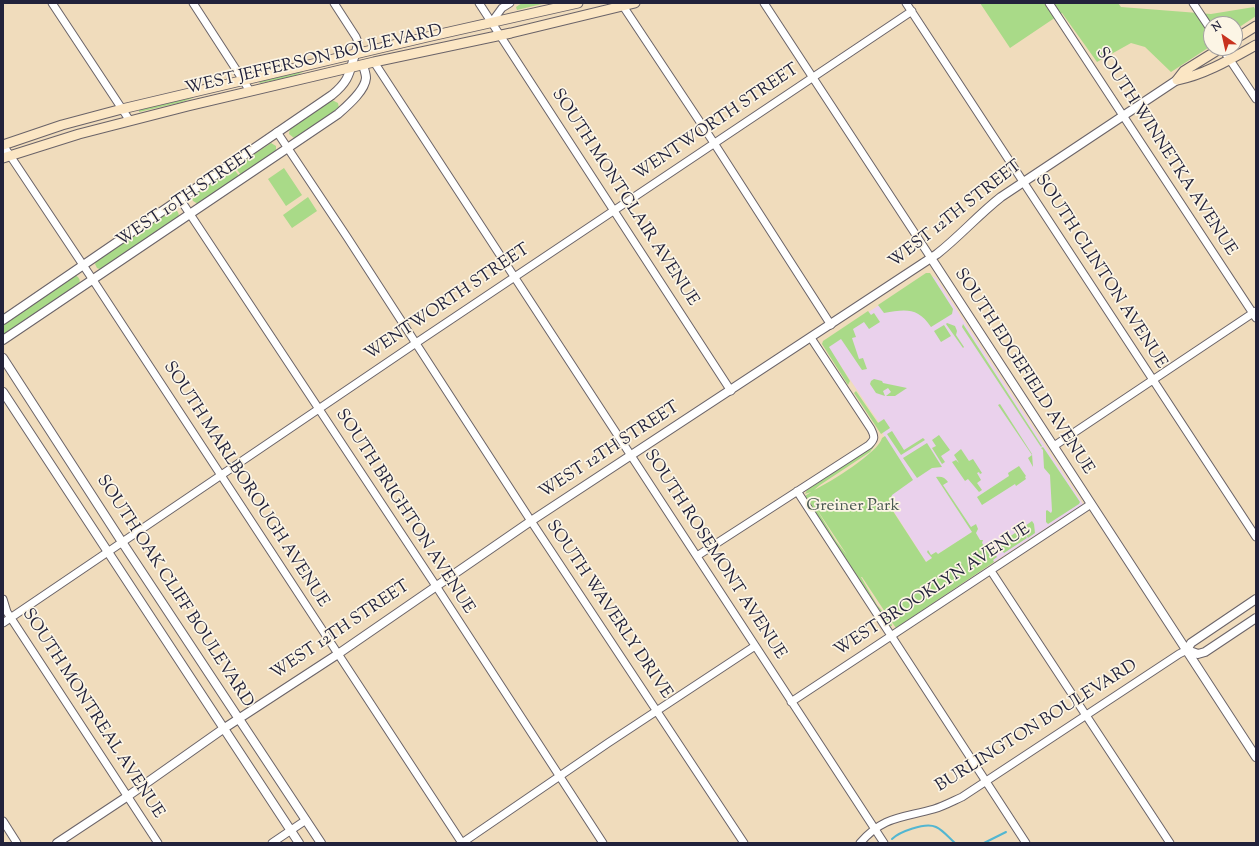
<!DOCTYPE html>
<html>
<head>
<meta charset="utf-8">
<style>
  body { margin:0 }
  #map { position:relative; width:1259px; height:846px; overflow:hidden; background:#f0dcbc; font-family:"Sorts Mill Goudy",serif }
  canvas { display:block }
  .frame { position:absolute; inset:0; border:4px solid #22223b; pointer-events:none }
  .north { position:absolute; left:1203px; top:16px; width:40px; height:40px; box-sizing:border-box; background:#fcf5e5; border:1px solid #a5a1a1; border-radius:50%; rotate:326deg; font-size:11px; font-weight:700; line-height:16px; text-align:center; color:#22223b }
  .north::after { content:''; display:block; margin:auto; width:14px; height:18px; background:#c8321e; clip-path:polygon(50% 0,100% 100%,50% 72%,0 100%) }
</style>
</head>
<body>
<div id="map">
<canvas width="1259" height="846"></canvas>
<div class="frame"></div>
<div class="north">N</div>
</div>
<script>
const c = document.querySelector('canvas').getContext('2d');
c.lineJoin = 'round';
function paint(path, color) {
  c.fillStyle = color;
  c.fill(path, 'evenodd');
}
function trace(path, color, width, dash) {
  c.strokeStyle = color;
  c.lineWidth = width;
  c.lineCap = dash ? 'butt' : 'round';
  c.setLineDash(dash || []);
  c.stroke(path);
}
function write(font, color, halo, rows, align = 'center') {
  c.font = font + ' "Sorts Mill Goudy",serif';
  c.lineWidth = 3.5;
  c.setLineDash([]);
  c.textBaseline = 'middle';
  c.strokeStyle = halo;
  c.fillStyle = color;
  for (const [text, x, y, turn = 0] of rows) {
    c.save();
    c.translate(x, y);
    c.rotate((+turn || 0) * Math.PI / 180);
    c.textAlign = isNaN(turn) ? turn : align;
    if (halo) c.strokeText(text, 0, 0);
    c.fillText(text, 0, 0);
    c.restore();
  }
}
paint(new Path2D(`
  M 927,274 L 936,278 L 1083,504 L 994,562 L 974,531 L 926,562 L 861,460 L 878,447 L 884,436 L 880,424 L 824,341 Z`), '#ead1ec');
paint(new Path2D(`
  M 522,3 L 546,3 L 517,10 L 516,7 Z
  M 980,3 L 1044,3 L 1048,9 L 1057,3 L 1118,3 L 1121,7 L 1211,14 L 1254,7 L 1256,11 L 1256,16 L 1235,30 L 1235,24 L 1211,24 L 1211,46 L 1171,72 L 1145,47 L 1131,43 L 1097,62 L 1062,13 L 1010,48 Z
  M 303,70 L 303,72 L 292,77 L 260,83 L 259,82 L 262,80 Z
  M 193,95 L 193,98 L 182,102 L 139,112 L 139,109 Z
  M 332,100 L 338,103 L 339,108 L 296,137 L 294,138 L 289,134 L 290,128 Z
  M 271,143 L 276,146 L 276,151 L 241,175 L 235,167 Z
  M 233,168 L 240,177 L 198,204 L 193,201 L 192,198 L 194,194 Z
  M 284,168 L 302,195 L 286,206 L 268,179 Z
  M 308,197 L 317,211 L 292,228 L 283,215 Z
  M 173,209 C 178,210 180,214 178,218 L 102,270 L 97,268 L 95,264 L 97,260 Z
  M 926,273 L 930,273 L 953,309 L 952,314 L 931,327 C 918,307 905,309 884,313 L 878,305 Z
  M 75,275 C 79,277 81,280 79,284 L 3,336 L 3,323 Z
  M 868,311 L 871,315 L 874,313 L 880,322 L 869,329 L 864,322 L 853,329 L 856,337 L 852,338 L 859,359 L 863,358 L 867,369 L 862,370 L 841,339 L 829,347 L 850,381 L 848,385 L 822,344 L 823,341 Z
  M 947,323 L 955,326 L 957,331 L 956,335 L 964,347 L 963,348 L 946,324 Z
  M 963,324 L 1042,446 L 1041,447 L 962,327 Z
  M 944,325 L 951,336 L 941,342 L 934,331 Z
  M 874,379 L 882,381 L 883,383 L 907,388 L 895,396 L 886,396 L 891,392 L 888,388 L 883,391 L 885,396 L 876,393 L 870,384 L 871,381 Z
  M 856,391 L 878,423 L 884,419 L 890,428 L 881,434 L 854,393 Z
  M 1000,404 L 1032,454 L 1033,467 L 1028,458 L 1032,455 L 998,405 Z
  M 892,431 L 904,450 L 923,438 L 925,440 L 901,455 L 887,434 Z
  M 939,435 L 950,450 L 941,456 L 945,462 L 942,464 L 932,448 L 936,446 L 932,440 Z
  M 885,436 L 913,480 L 892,495 L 889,505 L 926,562 L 932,558 L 927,552 L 928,550 L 931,555 L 936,552 L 938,554 L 972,532 L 936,477 C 941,476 945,477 948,482 L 943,485 L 971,527 L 976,524 L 978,529 L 976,533 L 980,540 L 983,540 L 982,543 L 990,553 L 993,550 L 997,557 L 993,560 L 994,562 L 896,628 L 891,621 L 892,626 L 890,626 L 806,498 L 805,496 L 811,492 L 805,494 L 807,490 L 875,445 L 870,452 L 820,485 L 814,490 C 829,483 879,452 882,438 ZM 814,505 L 847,555 L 836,541 ZM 861,577 L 862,577 L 889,618 L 877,605 Z
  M 927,443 L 942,467 L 932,468 L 917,478 L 903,458 Z
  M 1043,447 L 1080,502 L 1079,504 L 1048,524 L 1046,522 L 1046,511 L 1047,510 L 1051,513 L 1052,511 L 1050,475 L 1044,468 L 1043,450 L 1041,448 Z
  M 961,449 L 969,461 L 973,459 L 982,473 L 980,474 L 979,472 L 977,473 L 981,480 L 977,483 L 982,490 L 979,492 L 968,479 L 965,481 L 952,462 L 956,460 L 959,463 L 954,455 Z
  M 1019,466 L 1026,476 L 1025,477 L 1026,479 L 1016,486 L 1015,484 L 982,505 L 977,497 L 1009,476 L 1008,473 Z
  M 1032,521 L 1034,524 L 1035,533 L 1028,538 L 1022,530 L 1026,527 L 1025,526 Z
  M 1021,529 L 1027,538 L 1004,553 L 999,546 L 1004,543 L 1003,541 Z`), '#a9da88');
trace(new Path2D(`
  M 892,839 C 899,832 925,822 936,827 C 943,830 949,838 955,843
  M 984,843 L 1006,832`), '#52b6d1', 2);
const minor = new Path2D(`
  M 52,3 L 130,121
  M 193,3 L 250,91
  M 334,3 L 356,37 L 358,42 L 355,54
  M 479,3 L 731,391
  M 621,3 L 714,143 L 831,325
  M 764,3 L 931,258
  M 906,3 L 1256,537
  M 1049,3 L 1256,318
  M 1193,3 L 1211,30
  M 491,23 L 502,8 L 510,3
  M 1222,48 L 1256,99
  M 374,62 L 884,843
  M 277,132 L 347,237 L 531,521 L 744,843
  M 3,145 L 93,280 L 462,843
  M 180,199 L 436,586 L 603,843
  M 1054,446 L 1256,311
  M 797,491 L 1026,843
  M 697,556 L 869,445 C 875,439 875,437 871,429 L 811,338
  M 991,571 L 1170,843
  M 3,599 L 7,612 L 158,843
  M 3,623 L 416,343 L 912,11
  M 791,702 L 1091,504
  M 3,821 L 17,843
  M 272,843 L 306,820
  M 462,843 L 608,743 L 755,646
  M 860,843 C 883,816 902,818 934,809 C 944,806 953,801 962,797 L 1179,654 L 1187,650`);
const tertiary = new Path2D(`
  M 931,258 L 1256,757
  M 3,320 L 332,95 C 349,81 349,74 355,54
  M 3,340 L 338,114 C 347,106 365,91 366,78 C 366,74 364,69 363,65
  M 3,358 L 122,542 L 321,843
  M 3,392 L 299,843
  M 1187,650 L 1191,643 L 1256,599
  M 1187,650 L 1198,654 L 1205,652 L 1256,618
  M 57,843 L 128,796 L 223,729 L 338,654 L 531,521 L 937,254 C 960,236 978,215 1001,197 L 1177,80`);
const secondary = new Path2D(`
  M 1235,39 L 1256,26
  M 1177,80 C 1204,75 1231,59 1256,45
  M 1177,80 L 1184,71 L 1221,48
  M 3,145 L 62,125 L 122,109 L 427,37 L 578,3
  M 3,158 L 79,134 L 188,106 L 374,62 L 511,33 L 635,3`);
trace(minor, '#6a6368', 9);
trace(tertiary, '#6a6368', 10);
trace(secondary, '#6a6368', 11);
trace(minor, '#fff', 7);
trace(tertiary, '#fff', 8);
trace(secondary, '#fbe6c4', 9);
write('17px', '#22223b', '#fcf5e5', [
  ["WEST JEFFERSON BOULEVARD",314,61,-13],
  ["WENTWORTH STREET",717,123,-34],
  ["SOUTH WINNETKA AVENUE",1165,152,57],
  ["WEST 10TH STREET",187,198,-34],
  ["SOUTH MONTCLAIR AVENUE",624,198,57],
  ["WEST 12TH STREET",956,215,-38],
  ["SOUTH CLINTON AVENUE",1100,272,57],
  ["WENTWORTH STREET",448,303,-34],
  ["SOUTH EDGEFIELD AVENUE",1023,372,57],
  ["WEST 12TH STREET",610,451,-33],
  ["SOUTH MARLBOROUGH AVENUE",245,485,57],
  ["SOUTH BRIGHTON AVENUE",404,512,57],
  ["SOUTH ROSEMONT AVENUE",714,555,57],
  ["WEST BROOKLYN AVENUE",933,591,-33],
  ["SOUTH OAK CLIFF BOULEVARD",174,592,57],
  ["SOUTH WAVERLY DRIVE",608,610,56],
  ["WEST 12TH STREET",341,631,-34],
  ["SOUTH MONTREAL AVENUE",92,714,57],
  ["BURLINGTON BOULEVARD",1037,727,-32]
]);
write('17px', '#4a5952', '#fcf5e5', [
  ["Greiner Park",853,507]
]);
</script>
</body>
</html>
